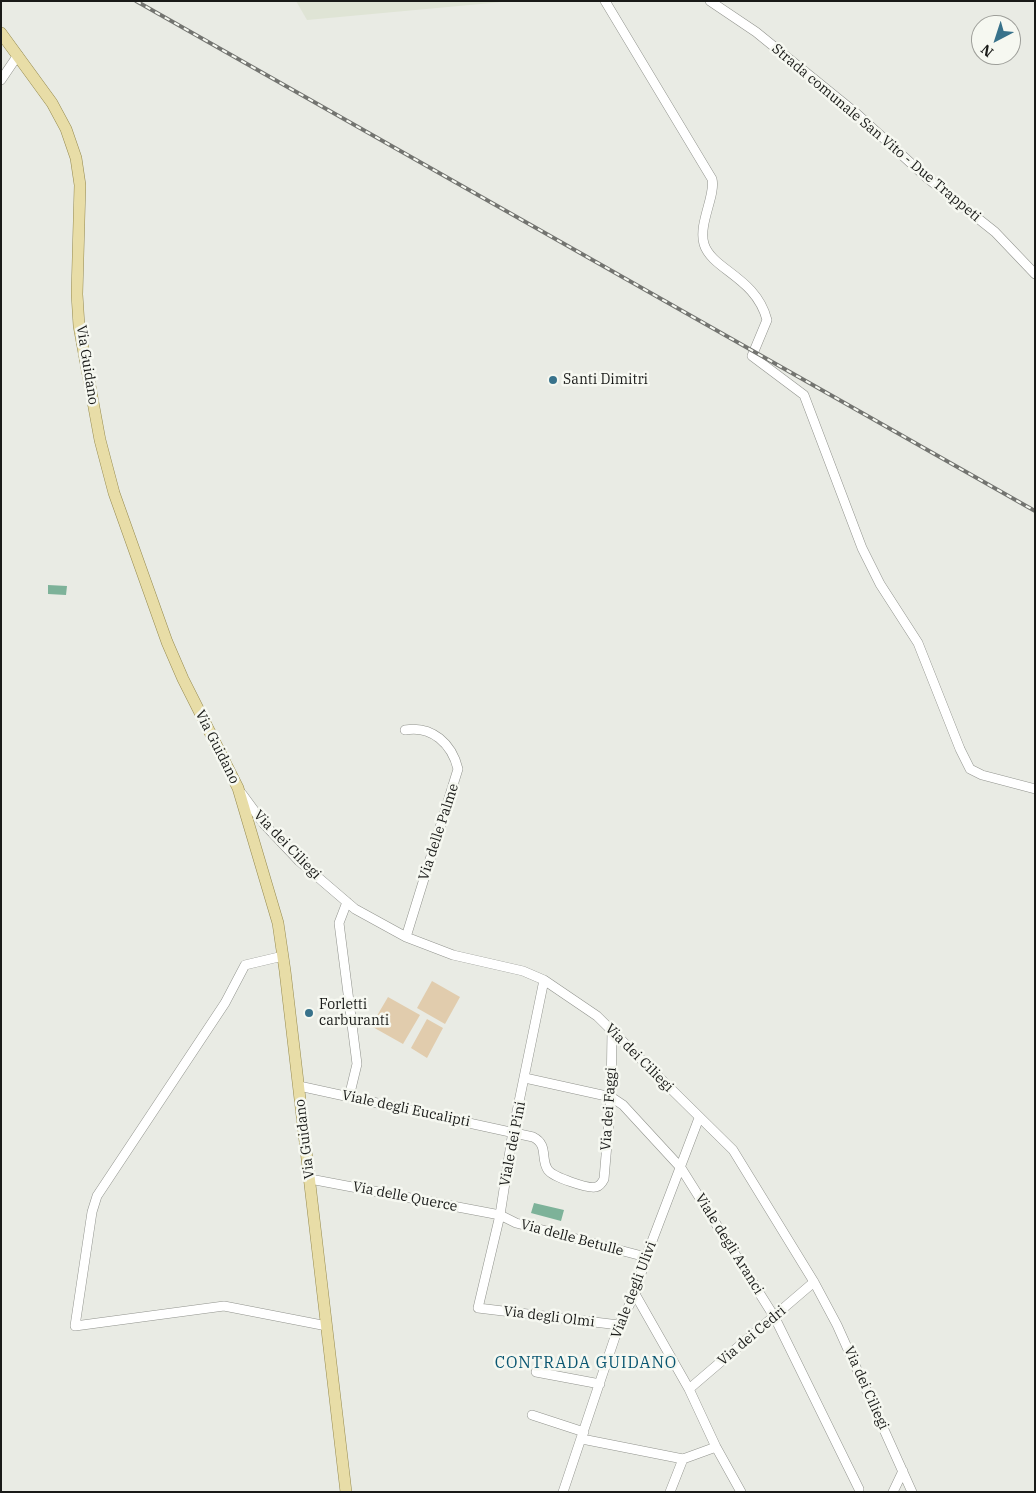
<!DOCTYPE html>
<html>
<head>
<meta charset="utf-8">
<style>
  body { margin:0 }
  #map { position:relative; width:1036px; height:1493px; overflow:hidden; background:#e9ebe4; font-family:"IBM Plex Serif",serif }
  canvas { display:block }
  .frame { position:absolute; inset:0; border:2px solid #191a18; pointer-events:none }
  .north { position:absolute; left:971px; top:15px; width:50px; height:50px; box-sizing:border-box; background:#f6f8f1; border:1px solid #9e9f9a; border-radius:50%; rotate:220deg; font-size:14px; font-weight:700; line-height:20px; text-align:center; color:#191a18 }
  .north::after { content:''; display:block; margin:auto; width:18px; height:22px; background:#38728b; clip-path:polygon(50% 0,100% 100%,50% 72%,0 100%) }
</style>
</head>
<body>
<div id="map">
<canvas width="1036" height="1493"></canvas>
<div class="frame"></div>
<div class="north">N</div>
</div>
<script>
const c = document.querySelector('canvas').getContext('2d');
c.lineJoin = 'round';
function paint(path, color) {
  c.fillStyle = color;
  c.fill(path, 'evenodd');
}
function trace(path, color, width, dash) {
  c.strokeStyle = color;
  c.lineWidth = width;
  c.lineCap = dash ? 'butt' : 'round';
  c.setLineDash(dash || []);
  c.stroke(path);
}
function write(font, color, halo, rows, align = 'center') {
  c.font = font + ' "IBM Plex Serif",serif';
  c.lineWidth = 5;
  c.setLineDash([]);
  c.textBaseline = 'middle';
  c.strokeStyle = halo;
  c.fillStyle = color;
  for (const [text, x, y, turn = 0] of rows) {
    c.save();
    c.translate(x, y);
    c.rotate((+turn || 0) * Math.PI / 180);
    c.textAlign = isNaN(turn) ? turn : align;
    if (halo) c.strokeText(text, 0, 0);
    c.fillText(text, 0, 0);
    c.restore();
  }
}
paint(new Path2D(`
  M 296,1 L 513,1 L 307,20 Z`), '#dfe4d5');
paint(new Path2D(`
  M 432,981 L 460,997 L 445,1024 L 417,1008 Z
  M 388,997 L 420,1015 L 403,1044 L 371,1026 Z
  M 427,1019 L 443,1028 L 427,1058 L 411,1048 Z`), '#e1ccad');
paint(new Path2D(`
  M 48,585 L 67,586 L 66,595 L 48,594 Z
  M 534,1203 L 564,1210 L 561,1221 L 531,1213 Z`), '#7db299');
const minor = new Path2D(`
  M 605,1 L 712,179 C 716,195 698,224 704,244 C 712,270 756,277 767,320 L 752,356 L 804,395 L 862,548 L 880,584 L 918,643 L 960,749 L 970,769 L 982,775 L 1035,789
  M 710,1 L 756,32 L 857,114 L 926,177 L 995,232 L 1035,274
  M 1,80 L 18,55
  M 405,730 C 432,725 452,744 458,769 L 406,937
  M 242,794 L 264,824 L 299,861 L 355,909 L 406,937 L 453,955 L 523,971 L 544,980 L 597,1016 L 733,1150 L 814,1282 L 837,1325 L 912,1492
  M 347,902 L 339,923 L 357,1064 L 349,1097
  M 283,956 L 245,965 L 225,1003 L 97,1196 L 92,1212 L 75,1326 L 224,1306 L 327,1326
  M 544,980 L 513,1131 L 500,1215 L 478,1308 L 619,1325
  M 525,1078 L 611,1097 L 623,1105 L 681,1168 L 775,1318 L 859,1489
  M 299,1086 L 533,1137 C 549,1145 540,1159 548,1170 C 553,1177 588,1189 596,1187 C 600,1186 602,1183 604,1179 L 611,1097 L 612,1031
  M 310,1179 L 500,1215 L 516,1223 L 646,1257
  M 635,1294 L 689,1389 L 716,1447 L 741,1492
  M 536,1372 L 600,1384
  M 689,1389 L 814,1282
  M 532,1415 L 584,1432
  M 582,1439 L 683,1459 L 716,1447
  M 563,1492 L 619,1325 L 635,1294 L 646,1257 L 699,1118
  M 670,1492 L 683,1459
  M 893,1492 L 903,1471`);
const major = new Path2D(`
  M 1,33 L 52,103 L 66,129 L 76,158 L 80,185 L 77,294 L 79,326 L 100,440 L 114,493 L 167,642 L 183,679 L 238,788 L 278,923 L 285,971 L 346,1492`);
trace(minor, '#91938d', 10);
trace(major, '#958a4f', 12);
trace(minor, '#fff', 9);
trace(major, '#e8dda7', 11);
const rail = new Path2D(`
  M 136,1 L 1035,511`);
trace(rail, '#737470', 4);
trace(rail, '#f6f8f1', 2, [5.5]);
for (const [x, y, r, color] of [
  [553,380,5,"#38728b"],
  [309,1013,5,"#38728b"]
]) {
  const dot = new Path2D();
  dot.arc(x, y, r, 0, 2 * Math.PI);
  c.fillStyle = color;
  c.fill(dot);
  trace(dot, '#f6f8f1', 2);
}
write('14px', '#191a18', '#f6f8f1', [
  ["Strada comunale San Vito - Due Trappeti",876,133,40],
  ["Via Guidano",87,365,81],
  ["Via Guidano",217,747,63],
  ["Via delle Palme",439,832,-72],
  ["Via dei Ciliegi",287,845,46],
  ["Via dei Ciliegi",639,1058,45],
  ["Viale degli Eucalipti",406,1109,12],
  ["Via dei Faggi",609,1109,-86],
  ["Via Guidano",305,1139,-97],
  ["Viale dei Pini",513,1144,-79],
  ["Via delle Querce",405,1197,11],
  ["Via delle Betulle",572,1238,15],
  ["Viale degli Aranci",729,1244,58],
  ["Viale degli Ulivi",634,1290,-69],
  ["Via degli Olmi",549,1317,7],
  ["Via dei Cedri",752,1336,-40],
  ["Via dei Ciliegi",866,1388,66]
]);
write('14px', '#191a18', '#f6f8f1', [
  ["Santi Dimitri",563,380],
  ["Forletti",319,1005],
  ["carburanti",319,1021]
], 'left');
c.letterSpacing = '1px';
write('16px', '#095671', '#f6f8f1', [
  ["CONTRADA GUIDANO",586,1363]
]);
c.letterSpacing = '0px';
</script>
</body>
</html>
